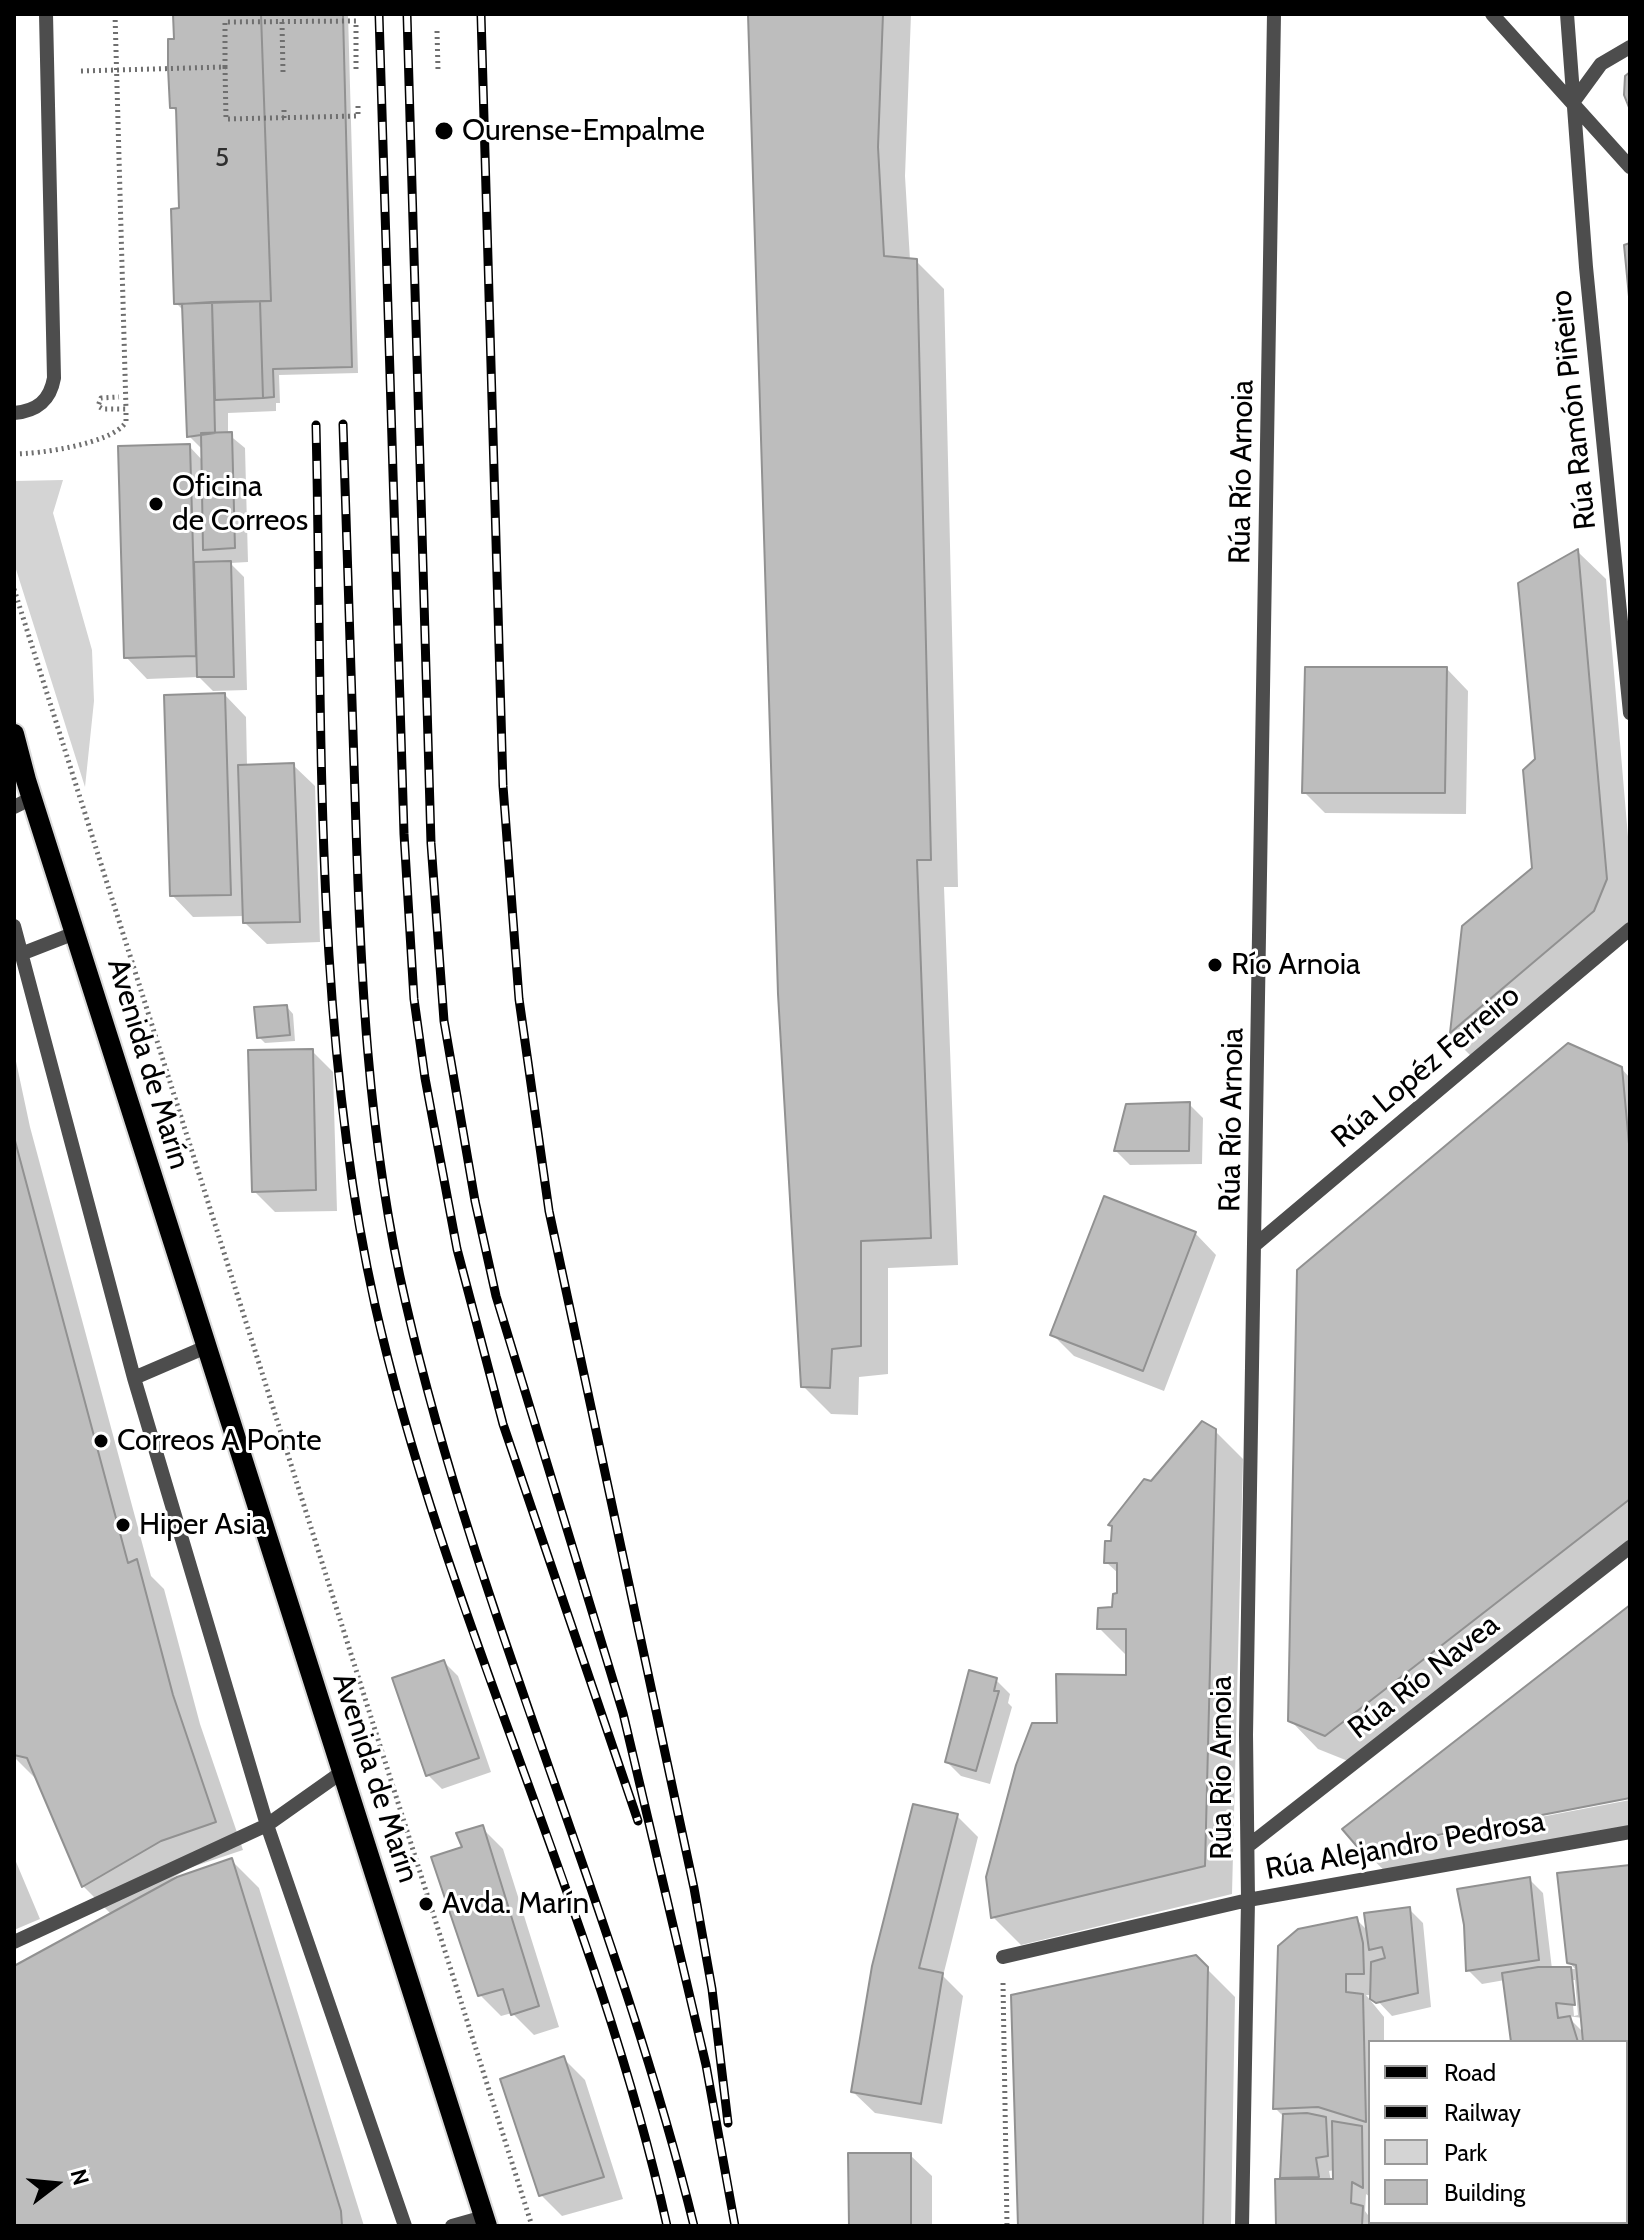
<!DOCTYPE html>
<html>
<head>
<meta charset="utf-8">
<style>
  body { margin:0 }
  #map { position:relative; width:1644px; height:2240px; overflow:hidden; background:#fff; font-family:Cabin,sans-serif }
  canvas { display:block }
  .frame { position:absolute; inset:0; border:16px solid #000; pointer-events:none }
  .legend { position:absolute; left:1368px; top:2040px; width:260px; height:184px; box-sizing:border-box; background:#fff; border:2px solid #999; margin:0; padding:10px 14px; list-style:none; font-size:24px; color:#000 }
  .legend li { display:flex; align-items:center; gap:16px; height:40px }
  .legend b { width:40px; border:2px solid #999 }
  .north { position:absolute; left:16px; top:2144px; width:80px; height:80px; -webkit-text-stroke:6px #fff; paint-order:stroke; rotate:74deg; font-size:22px; font-weight:700; line-height:32px; text-align:center; color:#000 }
  .north::after { content:''; display:block; margin:auto; width:28px; height:36px; background:#000; clip-path:polygon(50% 0,100% 100%,50% 72%,0 100%) }
</style>
</head>
<body>
<div id="map">
<canvas width="1644" height="2240"></canvas>
<div class="frame"></div>
<ul class="legend">
<li><b style="height:10px;background:#000"></b>Road</li>
<li><b style="height:10px;background:#000"></b>Railway</li>
<li><b style="height:22px;background:#d4d4d4"></b>Park</li>
<li><b style="height:22px;background:#bdbdbd"></b>Building</li>
</ul>
<div class="north">N</div>
</div>
<script>
const c = document.querySelector('canvas').getContext('2d');
c.lineJoin = 'round';
function paint(path, color) {
  c.fillStyle = color;
  c.fill(path, 'evenodd');
}
function trace(path, color, width, dash) {
  c.strokeStyle = color;
  c.lineWidth = width;
  c.lineCap = dash ? 'butt' : 'round';
  c.setLineDash(dash || []);
  c.stroke(path);
}
function write(font, color, halo, rows, align = 'center') {
  c.font = font + ' Cabin,sans-serif';
  c.lineWidth = 6;
  c.setLineDash([]);
  c.textBaseline = 'middle';
  c.strokeStyle = halo;
  c.fillStyle = color;
  for (const [text, x, y, turn = 0] of rows) {
    c.save();
    c.translate(x, y);
    c.rotate((+turn || 0) * Math.PI / 180);
    c.textAlign = isNaN(turn) ? turn : align;
    if (halo) c.strokeText(text, 0, 0);
    c.fillText(text, 0, 0);
    c.restore();
  }
}
paint(new Path2D(`
  M 63,480 L 53,513 L 92,650 L 94,701 L 85,787 L 14,563 L 14,481 Z`), '#d4d4d4');
paint(new Path2D(`
  M 175,14 L 348,14 L 358,373 L 279,375 L 280,403 L 276,403 L 276,411 L 228,413 L 228,434 L 245,448 L 248,562 L 230,563 L 244,577 L 247,690 L 213,691 L 199,677 L 147,679 L 126,657 L 189,446 L 203,461 L 203,450 L 189,436 L 185,312 L 176,303 L 181,210 L 178,113 L 172,107 ZM 200,301 L 280,302 L 200,305 Z
  M 750,14 L 911,14 L 905,176 L 910,260 L 916,261 L 944,289 L 958,887 L 944,887 L 958,1265 L 888,1268 L 888,1374 L 859,1377 L 858,1415 L 831,1414 L 803,1386 Z
  M 1578,552 L 1606,579 L 1630,860 L 1630,918 L 1622,939 L 1477,1062 L 1450,1035 L 1464,927 L 1534,869 L 1537,759 Z
  M 1447,669 L 1468,691 L 1466,814 L 1325,813 L 1304,792 Z
  M 225,695 L 246,717 L 247,766 L 293,765 L 315,786 L 320,942 L 267,944 L 245,923 L 245,916 L 193,917 L 172,895 Z
  M 287,1007 L 293,1014 L 295,1041 L 265,1043 L 259,1037 Z
  M 312,1051 L 333,1072 L 337,1211 L 275,1212 L 254,1191 Z
  M 14,1052 L 30,1127 L 151,1576 L 164,1589 L 200,1724 L 243,1850 L 189,1868 L 172,1878 L 231,1860 L 259,1888 L 364,2226 L 14,2226 L 14,1968 L 112,1915 L 83,1886 L 39,1782 L 14,1757 Z
  M 1621,1068 L 1630,1078 L 1630,1549 L 1353,1763 L 1318,1749 L 1290,1720 Z
  M 1189,1104 L 1203,1118 L 1202,1164 L 1130,1165 L 1116,1151 Z
  M 1195,1233 L 1216,1255 L 1164,1391 L 1074,1356 L 1053,1335 Z
  M 1215,1431 L 1243,1459 L 1232,1894 L 1021,1945 L 993,1917 L 1059,1725 L 1128,1677 L 1128,1657 L 1099,1628 L 1114,1609 L 1119,1595 L 1119,1574 L 1106,1562 L 1113,1542 L 1152,1483 Z
  M 1630,1607 L 1630,1796 L 1388,1842 L 1383,1847 L 1630,1800 L 1630,1831 L 1390,1876 L 1361,1848 Z
  M 444,1662 L 458,1676 L 491,1772 L 442,1789 L 428,1775 Z
  M 996,1680 L 1010,1694 L 1008,1703 L 1012,1707 L 990,1784 L 961,1776 L 947,1762 Z
  M 957,1816 L 978,1837 L 943,1976 L 963,1996 L 942,2124 L 875,2113 L 853,2092 Z
  M 482,1828 L 503,1849 L 559,2027 L 534,2035 L 512,2013 L 501,2016 L 480,1995 L 465,1848 Z
  M 14,1857 L 40,1919 L 14,1930 Z
  M 1630,1867 L 1630,2073 L 1626,2073 L 1626,2042 L 1513,2042 L 1505,1980 L 1482,1984 L 1468,1970 L 1529,1879 L 1543,1893 L 1552,1969 L 1575,1969 L 1569,1962 ZM 1571,1980 L 1575,1980 L 1578,2015 L 1574,2016 ZM 1567,2016 L 1583,2018 L 1584,2033 Z
  M 1409,1909 L 1423,1923 L 1431,2007 L 1392,2016 L 1372,1995 L 1366,1995 L 1384,2017 L 1384,2042 L 1370,2042 L 1370,2197 L 1366,2194 L 1365,2211 L 1376,2226 L 1278,2226 L 1287,2181 L 1282,2177 L 1285,2118 L 1275,2108 L 1356,1919 L 1369,1932 ZM 1335,2170 L 1336,2181 L 1331,2181 L 1329,2171 Z
  M 1195,1957 L 1235,1997 L 1231,2226 L 1020,2226 Z
  M 564,2059 L 585,2080 L 623,2199 L 562,2216 L 541,2195 Z
  M 1626,2096 L 1630,2096 L 1630,2226 L 1619,2226 L 1615,2222 L 1626,2222 Z
  M 910,2155 L 932,2176 L 932,2226 L 851,2226 Z`), '#0003');
const building = new Path2D(`
  M 173,14 L 261,14 L 271,301 L 174,304 L 171,209 L 179,208 L 176,108 L 170,108 L 168,68 L 168,39 L 174,39 Z
  M 261,14 L 343,14 L 352,367 L 273,369 L 274,397 L 263,398 L 260,301 L 271,301 Z
  M 748,14 L 883,14 L 878,147 L 884,256 L 917,259 L 931,860 L 917,860 L 931,1238 L 861,1241 L 861,1346 L 832,1349 L 830,1388 L 801,1387 L 778,994 Z
  M 1630,72 L 1630,110 L 1624,95 L 1625,76 Z
  M 1630,243 L 1630,307 L 1624,245 Z
  M 260,301 L 263,398 L 215,400 L 212,302 Z
  M 212,302 L 215,433 L 187,437 L 182,304 Z
  M 232,432 L 235,548 L 203,550 L 201,433 Z
  M 190,444 L 196,656 L 124,658 L 118,446 Z
  M 1578,549 L 1607,879 L 1594,911 L 1450,1033 L 1462,926 L 1532,868 L 1523,770 L 1535,759 L 1518,583 Z
  M 231,561 L 234,677 L 197,677 L 194,562 Z
  M 1305,667 L 1447,667 L 1445,793 L 1302,793 Z
  M 225,693 L 231,895 L 170,896 L 164,695 Z
  M 294,763 L 300,922 L 243,923 L 238,765 Z
  M 287,1005 L 290,1035 L 257,1038 L 254,1007 Z
  M 1568,1043 L 1622,1067 L 1630,1155 L 1630,1499 L 1325,1736 L 1288,1721 L 1297,1270 Z
  M 313,1049 L 316,1190 L 252,1192 L 248,1050 Z
  M 1190,1102 L 1189,1151 L 1114,1151 L 1126,1104 Z
  M 14,1137 L 128,1563 L 137,1559 L 173,1695 L 216,1822 L 161,1841 L 82,1887 L 27,1758 L 14,1755 Z
  M 1104,1196 L 1196,1232 L 1143,1371 L 1050,1335 Z
  M 1202,1421 L 1216,1429 L 1205,1866 L 991,1918 L 986,1877 L 1016,1765 L 1032,1723 L 1057,1723 L 1056,1674 L 1126,1675 L 1126,1629 L 1097,1629 L 1098,1608 L 1112,1607 L 1113,1594 L 1117,1593 L 1117,1563 L 1104,1563 L 1105,1541 L 1111,1541 L 1112,1526 L 1108,1525 L 1144,1479 L 1151,1481 Z
  M 1630,1605 L 1630,1798 L 1360,1850 L 1342,1829 Z
  M 444,1660 L 479,1758 L 426,1776 L 392,1678 Z
  M 969,1670 L 997,1678 L 994,1691 L 999,1691 L 976,1771 L 945,1762 Z
  M 913,1804 L 958,1814 L 919,1968 L 943,1973 L 921,2104 L 851,2092 L 872,1966 Z
  M 483,1825 L 539,2006 L 511,2015 L 503,1989 L 478,1996 L 431,1857 L 462,1847 L 456,1833 Z
  M 232,1858 L 341,2211 L 342,2226 L 14,2226 L 14,1966 L 177,1877 Z
  M 1630,1865 L 1630,2050 L 1626,2050 L 1626,2042 L 1583,2042 L 1576,1965 L 1567,1963 L 1557,1873 Z
  M 1530,1877 L 1539,1960 L 1466,1971 L 1464,1925 L 1457,1889 Z
  M 1410,1907 L 1418,1993 L 1376,2003 L 1370,1999 L 1371,1962 L 1385,1958 L 1382,1947 L 1369,1950 L 1364,1913 Z
  M 1357,1917 L 1363,1943 L 1364,1974 L 1346,1974 L 1346,1992 L 1363,1994 L 1366,2122 L 1318,2107 L 1273,2109 L 1278,1946 L 1298,1929 Z
  M 1196,1955 L 1208,1967 L 1203,2226 L 1018,2226 L 1011,1995 Z
  M 1538,1967 L 1571,1967 L 1575,2005 L 1556,2003 L 1558,2018 L 1570,2016 L 1578,2042 L 1511,2042 L 1502,1973 Z
  M 564,2056 L 604,2177 L 539,2196 L 500,2079 Z
  M 1630,2092 L 1630,2221 L 1626,2221 L 1626,2093 Z
  M 1307,2113 L 1326,2117 L 1328,2156 L 1316,2158 L 1319,2177 L 1280,2178 L 1283,2114 Z
  M 1332,2121 L 1362,2126 L 1363,2188 L 1352,2182 L 1351,2203 L 1363,2206 L 1362,2226 L 1276,2226 L 1275,2179 L 1333,2179 Z
  M 848,2153 L 911,2153 L 911,2226 L 849,2226 Z`);
paint(building, '#bdbdbd');
trace(building, '#919191', 2);
const major = new Path2D(`
  M 14,734 L 26,780 L 487,2226`);
trace(major, '#dbdbdb', 24);
trace(new Path2D(`
  M 115,14 L 126,409 L 103,409 L 98,406 L 101,398 L 119,397
  M 282,22 L 283,72
  M 437,31 L 438,70
  M 225,67 L 226,119 L 358,116 L 358,103
  M 81,71 L 225,67 L 225,22 L 356,21 L 356,70
  M 284,118 L 284,106
  M 14,454 C 39,454 112,444 126,422 L 126,409
  M 14,589 L 532,2226
  M 1003,1983 L 1007,2226`), '#6f6f6f', 5, [2, 4]);
trace(new Path2D(`
  M 1492,14 L 1630,167
  M 1567,14 L 1586,267 L 1630,713
  M 1574,101 L 1601,64 L 1630,47
  M 14,413 C 37,411 50,401 54,378 L 46,14
  M 14,807 L 32,798
  M 14,926 L 134,1378 L 267,1825 L 405,2226
  M 21,954 L 75,933
  M 1255,1245 L 1630,929
  M 134,1378 L 206,1347
  M 1248,1846 L 1630,1547
  M 14,1942 L 267,1825 L 342,1772
  M 1003,1957 L 1248,1900 L 1630,1832
  M 452,2226 L 484,2217
  M 1242,2226 L 1248,1900 L 1246,1734 L 1274,14`), '#4d4d4d', 14);
trace(major, '#000', 20);
const rail = new Path2D(`
  M 379,14 L 404,834 L 414,999 L 425,1078 L 457,1249 L 503,1424 L 638,1821
  M 407,14 L 431,843 L 444,1021 L 475,1201 L 496,1296 L 623,1713 L 706,2065 L 735,2226
  M 481,14 L 503,786 L 519,999 L 549,1211 L 694,1888 L 712,1989 L 728,2123
  M 343,424 C 347,548 351,671 355,795 C 360,966 367,1137 406,1304 C 478,1618 617,1913 694,2226
  M 316,425 C 323,714 312,1021 375,1305 C 446,1620 597,1911 667,2226`);
trace(rail, '#000', 9);
trace(rail, '#fff', 6, [18]);
for (const [x, y, r, color] of [
  [444,131,10,"#000"],
  [156,504,8,"#000"],
  [1215,965,8,"#000"],
  [101,1441,8,"#000"],
  [123,1525,8,"#000"],
  [426,1904,8,"#000"]
]) {
  const dot = new Path2D();
  dot.arc(x, y, r, 0, 2 * Math.PI);
  c.fillStyle = color;
  c.fill(dot);
  trace(dot, '#fff', 3);
}
write('26px', '#2f2f2f', null, [
  ["5",222,158]
]);
write('30px', '#000', '#fff', [
  ["Ourense-Empalme",462,131],
  ["Oficina",172,487],
  ["de Correos",172,521],
  ["Río Arnoia",1231,965],
  ["Correos A Ponte",117,1441],
  ["Hiper Asia",139,1525],
  ["Avda. Marín",442,1904]
], 'left');
write('30px', '#000', '#fff', [
  ["Rúa Ramón Piñeiro",1574,410,-96],
  ["Rúa Río Arnoia",1242,472,-89],
  ["Avenida de Marín",148,1064,73],
  ["Rúa Lopéz Ferreiro",1426,1067,-40],
  ["Rúa Río Arnoia",1232,1120,-89],
  ["Rúa Río Navea",1424,1677,-38],
  ["Rúa Río Arnoia",1222,1768,-90],
  ["Avenida de Marín",375,1778,72],
  ["Rúa Alejandro Pedrosa",1405,1846,-10]
]);
</script>
</body>
</html>
